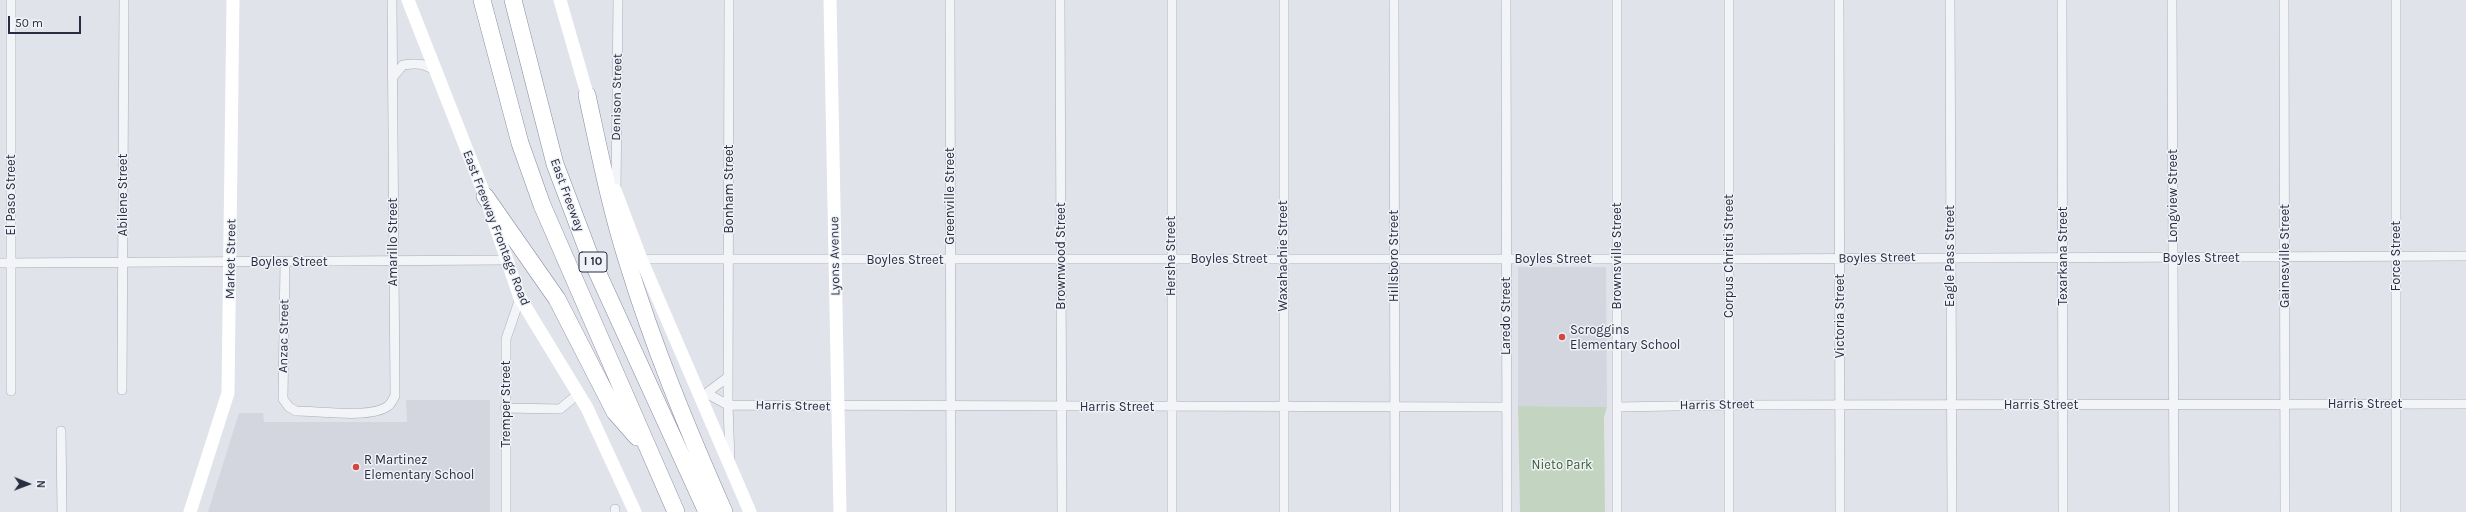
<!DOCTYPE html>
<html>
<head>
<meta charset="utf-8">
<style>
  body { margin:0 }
  #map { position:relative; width:2466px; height:512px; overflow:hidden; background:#e1e3ea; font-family:Karla,sans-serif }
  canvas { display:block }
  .north { position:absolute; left:8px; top:464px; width:40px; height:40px; -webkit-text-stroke:3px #f0f2f7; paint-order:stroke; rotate:91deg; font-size:11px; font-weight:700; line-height:16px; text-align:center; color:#282d42 }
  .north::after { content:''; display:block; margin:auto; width:14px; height:18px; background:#282d42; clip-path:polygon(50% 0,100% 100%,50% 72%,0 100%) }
  .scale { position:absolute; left:8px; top:16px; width:73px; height:18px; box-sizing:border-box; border:2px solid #282d42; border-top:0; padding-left:5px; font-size:12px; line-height:14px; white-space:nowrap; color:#282d42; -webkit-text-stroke:3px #f0f2f7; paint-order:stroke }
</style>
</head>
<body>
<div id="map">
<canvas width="2466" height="512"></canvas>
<div class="north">N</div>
<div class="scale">50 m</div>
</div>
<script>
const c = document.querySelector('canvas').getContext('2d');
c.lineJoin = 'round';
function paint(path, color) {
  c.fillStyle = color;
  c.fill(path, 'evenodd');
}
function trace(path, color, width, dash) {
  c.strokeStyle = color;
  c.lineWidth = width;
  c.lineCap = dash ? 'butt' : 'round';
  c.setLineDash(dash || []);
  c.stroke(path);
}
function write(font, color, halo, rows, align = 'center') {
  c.font = font + ' Karla,sans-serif';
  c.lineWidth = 3;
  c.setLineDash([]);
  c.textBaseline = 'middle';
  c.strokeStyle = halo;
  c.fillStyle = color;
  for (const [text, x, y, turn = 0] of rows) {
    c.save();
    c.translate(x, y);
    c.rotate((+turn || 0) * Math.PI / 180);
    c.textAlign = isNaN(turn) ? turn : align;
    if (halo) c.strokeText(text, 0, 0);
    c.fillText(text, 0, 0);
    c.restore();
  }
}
paint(new Path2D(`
  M 1518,267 L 1606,267 L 1607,407 L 1518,406 Z
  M 406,400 L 490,400 L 490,512 L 208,512 L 239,413 L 263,413 L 264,422 L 407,422 Z`), '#d3d5df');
paint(new Path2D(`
  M 1518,406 L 1607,407 L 1604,417 L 1605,512 L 1520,512 Z`), '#c3d4c1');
const street = new Path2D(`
  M 11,0 L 11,391
  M 729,0 L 728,405 L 730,461
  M 950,0 L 951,512
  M 1060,0 L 1062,512
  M 1172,0 L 1172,512
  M 1394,0 L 1395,512
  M 1506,0 L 1507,512
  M 1617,0 L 1617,512
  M 1729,0 L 1729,512
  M 1839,0 L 1840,512
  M 1950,0 L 1952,512
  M 2062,0 L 2063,512
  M 2172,0 L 2174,512
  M 2284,0 L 2285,512
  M 2396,0 L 2396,512
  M 392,78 L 403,65 C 416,63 425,63 435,71
  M 616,194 L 618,0
  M 641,259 L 1729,259 L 2466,256
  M 285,262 L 283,399 L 289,407 L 296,411 C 319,411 371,419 388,406 C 391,404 393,399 395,396 L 392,0
  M 0,263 L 506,260
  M 122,390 L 124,0
  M 708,394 L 728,405 L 1506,407
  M 704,395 L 728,377
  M 1617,407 L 1730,405 L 2466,404
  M 505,408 L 560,409 L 578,394
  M 61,431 L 62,512
  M 615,509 L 615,512
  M 506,512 L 506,339 L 520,298
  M 1284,512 L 1284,0`);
const highway = new Path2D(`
  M 482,0 L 520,143 L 542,205 L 676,512
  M 513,0 L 555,164 L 589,254 L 707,512
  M 587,95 C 599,150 610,206 627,260 C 653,346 688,430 724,512
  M 485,196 L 557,299 L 615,412 L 637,437`);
trace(street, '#aaacb8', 10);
trace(highway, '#878da1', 18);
trace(street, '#f3f4f8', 9);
trace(new Path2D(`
  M 408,0 L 485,196 L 520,298 L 587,408 L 635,512
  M 560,0 L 590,104
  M 830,0 L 840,512
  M 615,190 L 641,259 L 750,512
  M 190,512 L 228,393 L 233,0`), '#fff', 13);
trace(highway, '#fff', 17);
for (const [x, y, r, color] of [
  [1562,337,4,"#d24742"],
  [356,467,4,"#d24742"]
]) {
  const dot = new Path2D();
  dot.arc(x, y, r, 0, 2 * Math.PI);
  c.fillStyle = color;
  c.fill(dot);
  trace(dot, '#f0f2f7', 1.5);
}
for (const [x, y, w] of [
  [593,262,28]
]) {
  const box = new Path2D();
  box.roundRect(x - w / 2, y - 10, w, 20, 3);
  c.fillStyle = '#f0f2f7';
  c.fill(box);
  trace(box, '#282d42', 1);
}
write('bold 12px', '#282d42', null, [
  ["I 10",593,262]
]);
write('13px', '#282d42', '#f0f2f7', [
  ["Denison Street",617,97,-89],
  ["Bonham Street",729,189,-90],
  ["El Paso Street",11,195,-90],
  ["Abilene Street",123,195,-90],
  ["East Freeway",567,195,70],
  ["Greenville Street",950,196,-90],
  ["Longview Street",2173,196,-90],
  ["East Freeway Frontage Road",496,228,69],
  ["Amarillo Street",393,242,-90],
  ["Lyons Avenue",835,256,-91],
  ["Brownwood Street",1061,256,-90],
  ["Hershe Street",1171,256,-90],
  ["Waxahachie Street",1283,256,-90],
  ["Hillsboro Street",1394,256,-90],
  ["Brownsville Street",1617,256,-90],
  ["Corpus Christi Street",1729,256,-90],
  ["Eagle Pass Street",1950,256,-90],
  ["Texarkana Street",2063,256,-90],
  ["Gainesville Street",2285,256,-90],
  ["Force Street",2396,256,-90],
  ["Boyles Street",1877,258,-1],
  ["Boyles Street",2201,258],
  ["Market Street",231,259,-89],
  ["Boyles Street",1229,259],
  ["Boyles Street",1553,259],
  ["Boyles Street",905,260],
  ["Boyles Street",289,262],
  ["Laredo Street",1506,316,-90],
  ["Victoria Street",1840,316,-90],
  ["Anzac Street",284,336,-89],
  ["Tremper Street",506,404,-90],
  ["Harris Street",2365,404],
  ["Harris Street",1717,405,-1],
  ["Harris Street",2041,405],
  ["Harris Street",793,406,1],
  ["Harris Street",1117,407]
]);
write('13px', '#282d42', '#f0f2f7', [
  ["Scroggins",1570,330],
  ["Elementary School",1570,345],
  ["R Martinez",364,460],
  ["Elementary School",364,475]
], 'left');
write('13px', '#365e35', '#f0f2f7', [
  ["Nieto Park",1562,465]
]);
</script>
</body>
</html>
